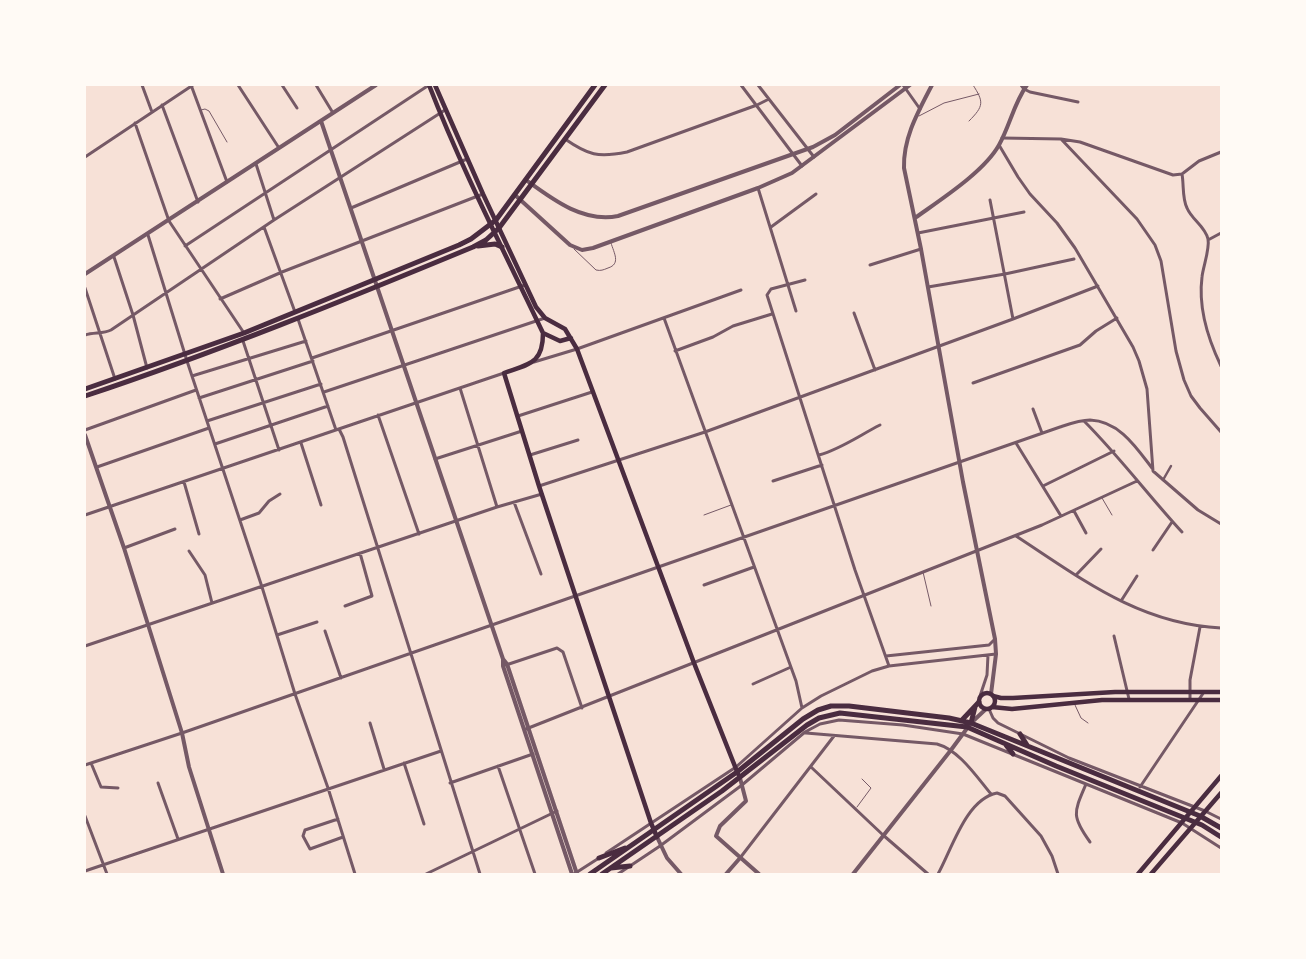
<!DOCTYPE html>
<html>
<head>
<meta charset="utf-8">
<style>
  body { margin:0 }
  #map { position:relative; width:1306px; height:959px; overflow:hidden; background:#f7e1d7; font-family:"Asap Condensed",sans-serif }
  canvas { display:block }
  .frame { position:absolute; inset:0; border:86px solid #fffaf5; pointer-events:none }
</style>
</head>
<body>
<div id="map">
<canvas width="1306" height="959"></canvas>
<div class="frame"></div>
</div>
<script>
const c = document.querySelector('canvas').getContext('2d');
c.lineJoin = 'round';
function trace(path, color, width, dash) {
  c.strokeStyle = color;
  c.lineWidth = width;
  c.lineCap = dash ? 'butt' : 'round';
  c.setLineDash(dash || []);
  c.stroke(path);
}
trace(new Path2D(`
  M 201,110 L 205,109 L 209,111 L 227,142
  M 919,116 L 944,103 L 979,94
  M 969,121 C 984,106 984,102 973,85
  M 574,249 L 596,270 C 601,271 603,270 608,268 C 621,264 614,253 611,243
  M 1102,498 L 1112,515
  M 704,515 L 731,505
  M 923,572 L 931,606
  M 1075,705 L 1081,718 L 1088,723
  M 857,807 L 871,788 L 862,779`), '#755966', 1);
trace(new Path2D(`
  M 1163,480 L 1171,466`), '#755966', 2.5);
trace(new Path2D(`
  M 142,85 L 152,112
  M 191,85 L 227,182
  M 238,85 L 279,148
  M 282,85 L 297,108
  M 316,85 L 333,113
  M 741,85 L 802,166
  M 758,85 L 814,157
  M 903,85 L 920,109
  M 1021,85 L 1024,89 L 1030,92 L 1078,102
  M 162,105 L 198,202
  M 135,123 L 169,221 L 244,333
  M 1002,138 L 1061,139 L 1080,142 L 1173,175 L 1182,174 L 1199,161 L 1221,152
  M 565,139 C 588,155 598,158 627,152 L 757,105 L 769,99
  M 1061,139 L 1137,219 L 1155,245 L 1161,261 L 1176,351 L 1184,380 L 1191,396 L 1200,408 L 1221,432
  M 999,145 L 1018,177 L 1030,194 L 1057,223 L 1075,248 L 1133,347 L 1139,361 L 1147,389 L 1153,471 L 1198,510 L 1221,524
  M 85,157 L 193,85
  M 256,164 L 274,220
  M 1182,174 C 1184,185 1182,198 1187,208 C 1192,220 1205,226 1208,239 C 1210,249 1203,267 1202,277 C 1198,308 1208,339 1221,366
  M 758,188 L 796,311
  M 990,200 L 1013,319
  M 351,208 L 467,159
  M 264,227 L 295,312
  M 771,227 L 816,194
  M 918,233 L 1024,212
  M 148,235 L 187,361 L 262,587 L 295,694 L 328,788 L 355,874
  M 1208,240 L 1221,233
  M 185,246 L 429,85
  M 114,257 L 133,315 L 147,368
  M 870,265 L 921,249
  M 805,280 L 771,289 L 767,295 L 855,570 L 889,666
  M 928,287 L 1005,274 L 1074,259
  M 85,288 L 115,379
  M 220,299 L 282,272 L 483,194
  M 854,313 L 875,370
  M 664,318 L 796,681 L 802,708
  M 298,319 L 336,430
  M 85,335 C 94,332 103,334 111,330 L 274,220 L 445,110
  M 243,341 L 279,450
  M 675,351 L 713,337 L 733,326 L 772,314
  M 312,358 L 525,285
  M 534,362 L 577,349 L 741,290
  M 192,376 L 306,341
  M 973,383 L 1080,345 L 1096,331 L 1117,318
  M 460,388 L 497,507
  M 324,392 L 545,318
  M 199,398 L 313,361
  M 1033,409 L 1042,433
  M 378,415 L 419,534
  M 518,416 L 592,392
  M 207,421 L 321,384
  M 1084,421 C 1119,456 1148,495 1182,532
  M 339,429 L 343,437 L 480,874
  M 85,430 L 196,390
  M 301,443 L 321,505
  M 1016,443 L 1061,516
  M 215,444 L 328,406
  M 530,455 L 578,440
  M 819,455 C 841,449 860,435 880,425
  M 435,459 L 522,431
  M 97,467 L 209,428
  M 773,481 L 822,465
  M 184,482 L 199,534
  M 539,486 L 705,432 L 1013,319 L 1098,286
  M 1043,486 L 1114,451
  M 514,502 L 541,574
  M 1074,511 L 1086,533
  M 85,515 L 504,373
  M 240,520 L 259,513 L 269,501 L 280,494
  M 1016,536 C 1082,579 1139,624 1221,628
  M 124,548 L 175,529
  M 1153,550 L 1172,522
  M 189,551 L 205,575 L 212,603
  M 1076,575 L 1101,549
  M 704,585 L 754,567
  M 1121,601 L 1137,576
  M 345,606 L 372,596 L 360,553
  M 325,631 L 341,678
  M 277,635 L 317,622
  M 1114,636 L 1129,699
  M 85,646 L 497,507 L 542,494
  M 886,656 L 989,645 L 995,639
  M 506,665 L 557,648 L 563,652 L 582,708
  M 753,684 L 791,667
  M 980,696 L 987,675 L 988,655
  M 1190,699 L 1190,680 L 1200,627
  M 989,709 L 993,718 L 998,723 L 1069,758 L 1205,811 L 1221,819
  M 370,723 L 384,769
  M 526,729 L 1042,525 L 1137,481
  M 806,733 L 937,744 C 959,750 976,776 991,794
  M 91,763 L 101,787 L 118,788
  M 404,763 L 424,824
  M 85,765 L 182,733 L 1060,427 C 1069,424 1080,420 1090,420 C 1119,421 1136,447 1152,468
  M 498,766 L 535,874
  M 811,767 L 883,835 L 928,874
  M 158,783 L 178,839
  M 450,783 L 533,754
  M 1086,784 C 1074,812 1071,816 1090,842
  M 1140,787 L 1204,692
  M 85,816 L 107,874
  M 338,819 L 305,830 L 303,836 L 310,849 L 343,837
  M 606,853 L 736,767 L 802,708 L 821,696 L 872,671 L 889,666 L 996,654
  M 740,858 L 834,736
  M 85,871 L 441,751
  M 426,874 L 557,811
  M 574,874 L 599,858
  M 618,874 L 660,846 L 742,785 L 805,732 L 820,724 L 839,720 L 903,725 L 963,734 L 1182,823 L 1221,848
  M 938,874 C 952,849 966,799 997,793 L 1005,796 L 1041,836 L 1052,856 L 1058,874`), '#755966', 3);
trace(new Path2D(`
  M 932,85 C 918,112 903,138 904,168 L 921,249 L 963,482 L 995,639 L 996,654 L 991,694
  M 321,121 L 503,659 L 507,664 L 577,874
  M 526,180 C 552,199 583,223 618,216 L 813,147 L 835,135 L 900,85
  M 515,195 L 570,245 L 582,250 L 593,248 L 758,188 L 792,173 L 910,85
  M 915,218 C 940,200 984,172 999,145 C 1010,125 1014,103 1027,85
  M 85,274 L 376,85
  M 85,435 L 124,548 L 182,733 L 189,767 L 223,874
  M 503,659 L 503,666 L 572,874
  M 740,778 L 746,801 L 720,826 L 716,836 L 759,874
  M 657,837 L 667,858 L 681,874
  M 726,874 L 740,858
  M 853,874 L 951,750 L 971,723 L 986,709`), '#755966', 4);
trace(new Path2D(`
  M 429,85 C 462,170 504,251 543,333 C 543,364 529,364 504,373 L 539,486 L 651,823 L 657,837
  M 435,85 L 483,194 L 536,307 L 545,318 L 565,329 L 577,349 L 694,663 L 738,774
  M 543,333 L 560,341 L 571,338
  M979 701a8 8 0 1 1 16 0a8 8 0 1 1-16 0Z
  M 993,696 L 1001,698 L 1013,698 L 1115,692 L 1221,692
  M 992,707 L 1012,709 L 1102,700 L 1221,700
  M 1138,874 L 1221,776
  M 1151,874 L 1221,793`), '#4a2c40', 4.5);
trace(new Path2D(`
  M 478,246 L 495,244 L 502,247
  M 85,389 L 244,333 L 459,245 L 471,239 L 496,220 L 595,85
  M 85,396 C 217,352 345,300 473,247 L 486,240 L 499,228 L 605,85
  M 962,720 L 979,702
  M 971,723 L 975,707
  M 1020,734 L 1027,745
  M 1006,745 L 1013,754
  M 599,858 L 625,848
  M 611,868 L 630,866
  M 590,874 L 737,772 L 803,719 L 818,710 L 831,706 L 849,706 L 949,718 L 971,723 L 1200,816 L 1221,828
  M 602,874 L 722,791 L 807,725 L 819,718 L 840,713 L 967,727 L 1056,766 L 1202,825 L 1221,837`), '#4a2c40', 5);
</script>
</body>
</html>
